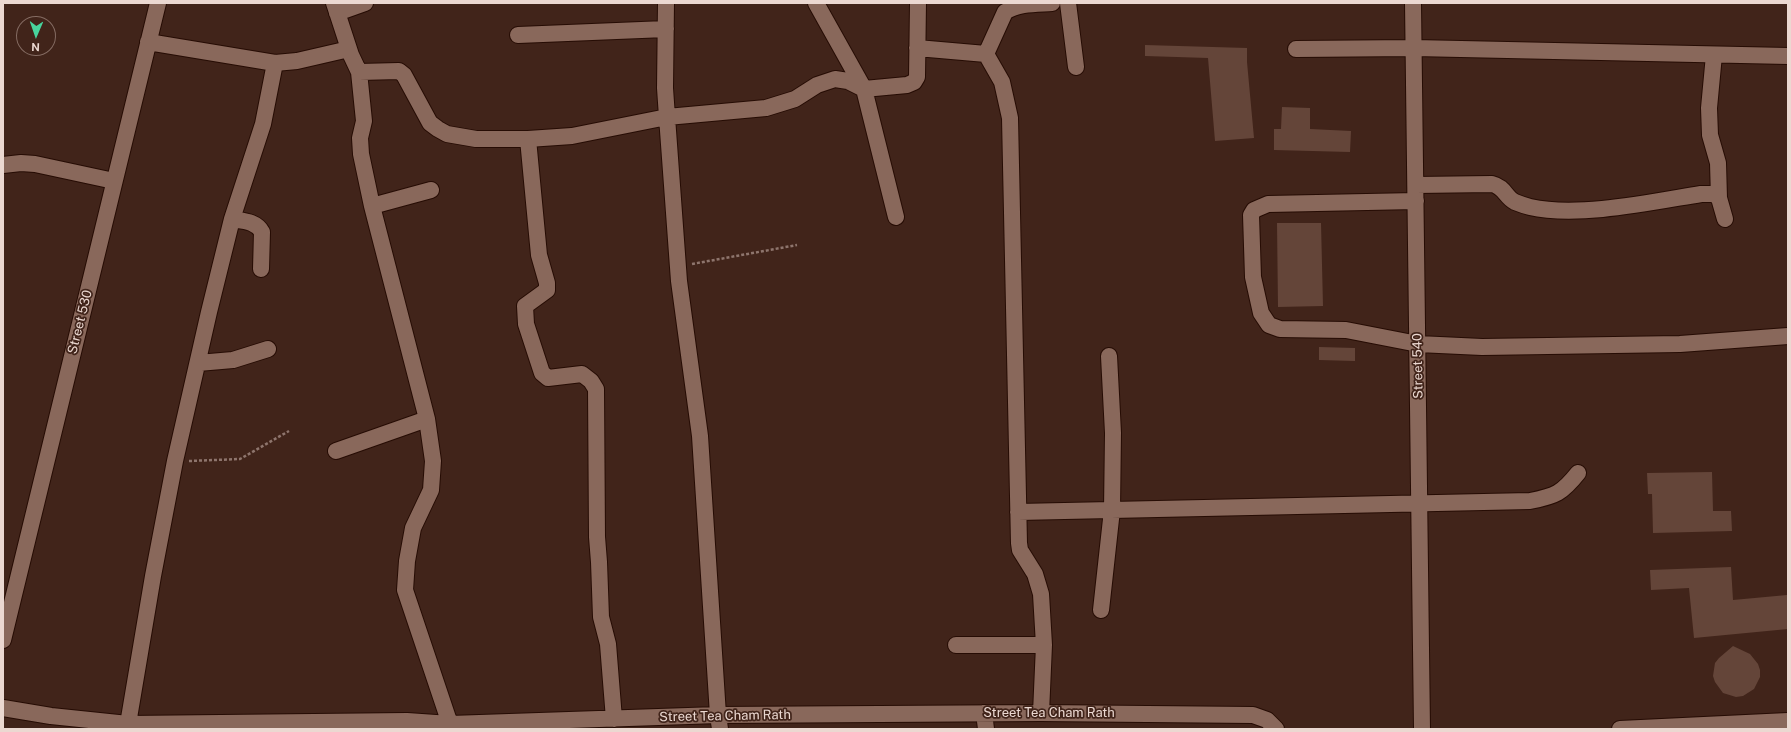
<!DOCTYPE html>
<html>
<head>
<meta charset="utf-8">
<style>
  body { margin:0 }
  #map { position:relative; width:1791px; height:732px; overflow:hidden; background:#41241a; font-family:"Public Sans",sans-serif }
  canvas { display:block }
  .frame { position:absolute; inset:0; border:4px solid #ebd8d1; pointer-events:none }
  .north { position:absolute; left:16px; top:16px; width:40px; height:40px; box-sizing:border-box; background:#41241a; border:1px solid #856c63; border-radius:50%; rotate:182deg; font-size:11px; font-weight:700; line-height:16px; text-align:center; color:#ebd8d1 }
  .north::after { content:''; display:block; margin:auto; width:14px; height:18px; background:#48d49d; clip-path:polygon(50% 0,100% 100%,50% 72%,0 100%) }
</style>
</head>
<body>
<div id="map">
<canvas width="1791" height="732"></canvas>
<div class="frame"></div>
<div class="north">N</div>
</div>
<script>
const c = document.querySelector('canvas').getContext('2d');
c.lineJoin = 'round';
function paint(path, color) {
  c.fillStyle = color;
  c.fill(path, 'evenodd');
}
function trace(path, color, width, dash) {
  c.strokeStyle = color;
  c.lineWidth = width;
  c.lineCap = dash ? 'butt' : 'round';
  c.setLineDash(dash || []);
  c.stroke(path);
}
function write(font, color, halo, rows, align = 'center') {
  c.font = font + ' "Public Sans",sans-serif';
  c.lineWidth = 3.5;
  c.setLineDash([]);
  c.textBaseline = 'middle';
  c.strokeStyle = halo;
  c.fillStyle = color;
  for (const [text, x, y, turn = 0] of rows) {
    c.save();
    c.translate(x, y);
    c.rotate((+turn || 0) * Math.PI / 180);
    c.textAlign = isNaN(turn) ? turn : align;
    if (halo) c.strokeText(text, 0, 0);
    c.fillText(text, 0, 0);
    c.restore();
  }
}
paint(new Path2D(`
  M 1145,45 L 1247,48 L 1247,62 L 1254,138 L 1215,141 L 1208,58 L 1145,56 Z
  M 1282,107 L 1310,108 L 1310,129 L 1351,131 L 1350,152 L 1274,150 L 1274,129 L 1281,129 Z
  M 1277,223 L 1321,223 L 1323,306 L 1278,307 Z
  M 1319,347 L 1355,348 L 1355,361 L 1319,360 Z
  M 1712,472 L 1713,511 L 1731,511 L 1732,531 L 1653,533 L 1652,494 L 1648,494 L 1647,473 Z
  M 1731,567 L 1733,600 L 1787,595 L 1788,629 L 1694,638 L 1689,588 L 1651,590 L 1650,570 Z
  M 1733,646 L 1750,654 L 1758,664 L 1760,670 L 1760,677 L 1754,689 L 1743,696 L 1736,697 L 1723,693 L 1715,682 L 1713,676 L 1715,663 L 1719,658 Z`), '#644539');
const minor = new Path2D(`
  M 334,3 L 351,55 L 359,72 L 364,121 L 360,138 L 361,154 L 372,206 L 427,419 L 433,461 L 431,490 L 413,528 L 407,561 L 405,590 L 450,724
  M 666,3 L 665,88 L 667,117 L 679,281 L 700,436 L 718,715 L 720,729
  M 816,3 L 864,89 L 896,217
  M 1068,3 L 1076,67
  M 1413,3 L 1422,729
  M 337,13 L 365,3
  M 518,35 L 666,29
  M 148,42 L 275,63 L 297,61 L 349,49
  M 917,48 L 986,54
  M 1296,49 L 1414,48 L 1788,56
  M 986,54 L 1002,82 L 1010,118 L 1019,543 L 1020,550 L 1035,574 L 1041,594 L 1044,645 L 1041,713
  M 986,54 L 1005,12 C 1018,3 1037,4 1052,3
  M 1714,55 L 1709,108 L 1710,135 L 1718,163 L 1719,198
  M 359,72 L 399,71 L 404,75 L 430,123 L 438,129 L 447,134 L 476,139 L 528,139 L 572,136 L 667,117 L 766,108 L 795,99 L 817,85 L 835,79 L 848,81 L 864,89 L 907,85 L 914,82 L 917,77 L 918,3
  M 528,139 L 539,255 L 547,283 L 547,290 L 525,306 L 526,324 L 542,373 L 548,378 L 582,374 L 591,381 L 596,389 L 597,537 L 599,562 L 601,617 L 608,644 L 614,719
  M 3,165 L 21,163 L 35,164 L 114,181
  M 1416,185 L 1492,184 C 1505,187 1505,197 1515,202 C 1520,204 1526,206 1530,207 C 1578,218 1652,202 1701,194 L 1714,194 L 1719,198 L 1725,219
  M 1416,201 L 1268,204 L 1254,210 L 1251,215 L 1253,277 L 1261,313 L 1269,325 L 1280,329 L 1346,330 L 1418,344 L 1482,347 L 1680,344 L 1788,336
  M 372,206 L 431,190
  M 232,219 C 243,221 256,221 262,232 L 261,269
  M 198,363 L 233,360 L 268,349
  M 336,451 L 427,419
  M 1018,512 L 1530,501 C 1556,496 1562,493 1578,473
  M 1101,610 L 1112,510 L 1113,433 L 1109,356
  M 3,640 L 158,3
  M 956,645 L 1044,645
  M 3,708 L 51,716 L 128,724 L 407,721 L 450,724 L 718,715 L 1041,713 L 1253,715 L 1267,720 L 1276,729
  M 984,713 L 986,729
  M 128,724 L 153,576 L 175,461 L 209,312 L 232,219 L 263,124 L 275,63
  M 1620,729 L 1788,721`);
trace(minor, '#260c04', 18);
trace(new Path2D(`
  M 692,264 L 797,245
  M 189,461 L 240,459 L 289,431`), '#8e756d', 2.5, [3, 2]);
trace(minor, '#89685b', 16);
write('13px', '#ebd8d1', '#41241a', [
  ["Street 530",80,322,-76],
  ["Street 540",1418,366,-91],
  ["Street Tea Cham Rath",1049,713],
  ["Street Tea Cham Rath",725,716,-1]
]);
</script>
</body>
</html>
